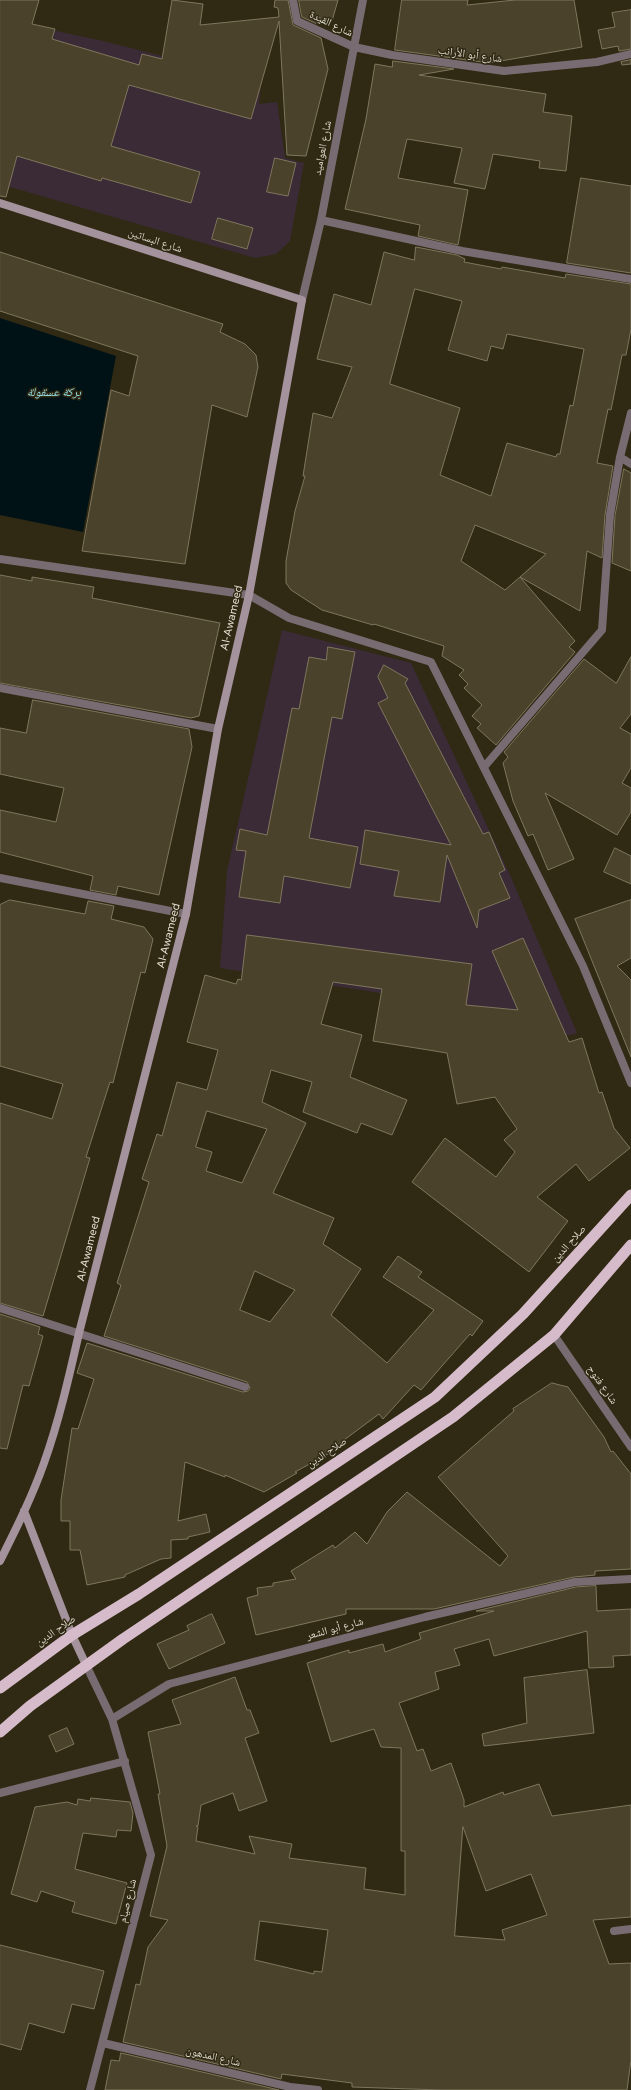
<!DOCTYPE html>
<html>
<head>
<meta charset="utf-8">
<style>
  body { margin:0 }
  canvas { display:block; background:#302913 }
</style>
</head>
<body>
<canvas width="631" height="2090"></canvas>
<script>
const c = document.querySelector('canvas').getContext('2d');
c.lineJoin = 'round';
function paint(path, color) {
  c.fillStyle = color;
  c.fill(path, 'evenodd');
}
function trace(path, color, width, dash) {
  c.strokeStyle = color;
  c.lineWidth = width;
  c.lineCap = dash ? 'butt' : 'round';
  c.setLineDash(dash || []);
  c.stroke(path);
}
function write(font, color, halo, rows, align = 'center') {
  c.font = font + ' "Varela Round","Noto Naskh Arabic",sans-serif';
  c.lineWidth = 3;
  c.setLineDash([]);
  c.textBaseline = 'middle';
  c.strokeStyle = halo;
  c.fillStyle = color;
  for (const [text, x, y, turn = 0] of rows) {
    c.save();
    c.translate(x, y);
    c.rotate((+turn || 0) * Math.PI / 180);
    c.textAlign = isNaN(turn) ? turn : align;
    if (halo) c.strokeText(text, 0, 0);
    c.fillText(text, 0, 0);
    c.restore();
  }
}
paint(new Path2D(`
  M 0,19 L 103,41 L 261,81 L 259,104 L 277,102 L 285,158 L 304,163 L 290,241 L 276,254 L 255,258 L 0,184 Z
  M 282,630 L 411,663 L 510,875 L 577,1033 L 531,1046 L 451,1004 L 220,968 L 227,871 Z`), '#3b2b37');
paint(new Path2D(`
  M 0,318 L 116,356 L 83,532 L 0,515 Z`), '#001215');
const building = new Path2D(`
  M 0,0 L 39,0 L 32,24 L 55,29 L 52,39 L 139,65 L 142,54 L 162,59 L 172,0 L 203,4 L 200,25 L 279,17 L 278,8 L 274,7 L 275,0 L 288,0 L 293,25 L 321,38 L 328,69 L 306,156 L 287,155 L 279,21 L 251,119 L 129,85 L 111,146 L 200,172 L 191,203 L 102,178 L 101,181 L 17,156 L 6,197 L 0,196 Z
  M 299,0 L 338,0 L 332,21 L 316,17 L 317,24 L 302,17 Z
  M 402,0 L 468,0 L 467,5 L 515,0 L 574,0 L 582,47 L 489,63 L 395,50 Z
  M 631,10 L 631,49 L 619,51 L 618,46 L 602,49 L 598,30 L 615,27 L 612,13 Z
  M 631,60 L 631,64 L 622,65 L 621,62 Z
  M 393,61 L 454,69 L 419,75 L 546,94 L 543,112 L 572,116 L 566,171 L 539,168 L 540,161 L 493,154 L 485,189 L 454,183 L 462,148 L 407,139 L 398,178 L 468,190 L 458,245 L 418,236 L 420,225 L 345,209 L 366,119 L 375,64 L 392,67 Z
  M 275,158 L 296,163 L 288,196 L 267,192 Z
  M 581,178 L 631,186 L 631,273 L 567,263 Z
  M 218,218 L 253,228 L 247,249 L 212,239 Z
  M 416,247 L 457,255 L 465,259 L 464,262 L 501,269 L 502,267 L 565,278 L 566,274 L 631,284 L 631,329 L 626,355 L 622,355 L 611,410 L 608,409 L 597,463 L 613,466 L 605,515 L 602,558 L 587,551 L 580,611 L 520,577 L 546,554 L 475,525 L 461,561 L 505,590 L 520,577 L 575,641 L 569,647 L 575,652 L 496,745 L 477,728 L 481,724 L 472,716 L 482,705 L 464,688 L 468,684 L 459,675 L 464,670 L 442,656 L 444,646 L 374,624 L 373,625 L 322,610 L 291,590 L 286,583 L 286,561 L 295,511 L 305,476 L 303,476 L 313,413 L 332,418 L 352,367 L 317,359 L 334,294 L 371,305 L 384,252 L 414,260 ZM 415,289 L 462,301 L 448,350 L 487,361 L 491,346 L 503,349 L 507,334 L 584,349 L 573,406 L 570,405 L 560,454 L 557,454 L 556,457 L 507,443 L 491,496 L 440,475 L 460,408 L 390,384 Z
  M 0,252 L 223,324 L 220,332 L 245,344 L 256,355 L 258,367 L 247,417 L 212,405 L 185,564 L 82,551 L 111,390 L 129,396 L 138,356 L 0,311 Z
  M 624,469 L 631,473 L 631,571 L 612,563 L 615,516 Z
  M 0,575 L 32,581 L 32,577 L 94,587 L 92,598 L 220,623 L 199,716 L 191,718 L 0,683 Z
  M 328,647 L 355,652 L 342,719 L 332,717 L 309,838 L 358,847 L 350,888 L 284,876 L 280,903 L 239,897 L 246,851 L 236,850 L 240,829 L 267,835 L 292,708 L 299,709 L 309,657 L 326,660 Z
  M 631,657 L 631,714 L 620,728 L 631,734 L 631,768 L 622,783 L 631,788 L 631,812 L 617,835 L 545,793 L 574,859 L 548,870 L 533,834 L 528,836 L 513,801 L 503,763 L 508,757 L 504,752 L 584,659 L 616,683 Z
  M 384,665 L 408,679 L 405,683 L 483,834 L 489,832 L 505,870 L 499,873 L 510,898 L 479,910 L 477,928 L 447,855 L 440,902 L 394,896 L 399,871 L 360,864 L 365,830 L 451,845 L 378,703 L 388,698 L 378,677 Z
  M 33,700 L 189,729 L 192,747 L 159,895 L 118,886 L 116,895 L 90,890 L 93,876 L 0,852 L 0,810 L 56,822 L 64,788 L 0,774 L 0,728 L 26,733 Z
  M 615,848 L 631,856 L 631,884 L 604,872 Z
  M 10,900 L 85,914 L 88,901 L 114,906 L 111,919 L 144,927 L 153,939 L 145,973 L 141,972 L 113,1083 L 110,1082 L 86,1157 L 90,1158 L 43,1316 L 0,1303 L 0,1103 L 52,1119 L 63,1084 L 0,1066 L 0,905 Z
  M 631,900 L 631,958 L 617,966 L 631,980 L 631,1057 L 575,919 Z
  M 247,935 L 472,964 L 466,1005 L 518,1010 L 492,951 L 523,938 L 569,1042 L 582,1038 L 599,1093 L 602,1092 L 614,1128 L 630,1148 L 589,1181 L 576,1164 L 537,1197 L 568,1221 L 529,1272 L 412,1182 L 445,1138 L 496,1177 L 515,1152 L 504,1140 L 517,1129 L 495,1097 L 457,1104 L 447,1053 L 373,1041 L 382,989 L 333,982 L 321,1024 L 362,1035 L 350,1077 L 407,1100 L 392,1135 L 361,1123 L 357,1133 L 303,1112 L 312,1082 L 271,1070 L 262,1102 L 306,1123 L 273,1193 L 334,1218 L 323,1244 L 361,1269 L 331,1315 L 387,1363 L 434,1310 L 383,1277 L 398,1256 L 422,1272 L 418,1277 L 483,1321 L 472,1336 L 470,1334 L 421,1390 L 414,1385 L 383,1419 L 379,1414 L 336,1446 L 337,1449 L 295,1472 L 297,1473 L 264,1492 L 225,1475 L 225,1477 L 185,1462 L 178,1521 L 206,1514 L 210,1532 L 188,1537 L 188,1539 L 171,1540 L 171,1558 L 161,1559 L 125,1575 L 125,1577 L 87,1585 L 80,1550 L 70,1550 L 70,1521 L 61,1521 L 61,1500 L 72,1428 L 78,1429 L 94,1379 L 77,1373 L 87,1343 L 243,1392 L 248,1391 L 250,1388 L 247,1382 L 104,1336 L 121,1285 L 117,1283 L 149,1182 L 142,1179 L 157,1134 L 162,1136 L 177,1082 L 207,1090 L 218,1050 L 187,1042 L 205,975 L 236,984 L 238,979 L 241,980 ZM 207,1111 L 267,1129 L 242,1183 L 206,1171 L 212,1152 L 196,1147 ZM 255,1271 L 295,1290 L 270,1322 L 240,1310 Z
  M 0,1314 L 40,1327 L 38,1334 L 43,1336 L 29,1386 L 23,1385 L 7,1449 L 0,1448 Z
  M 552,1383 L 568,1387 L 604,1437 L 611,1452 L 613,1451 L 631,1474 L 631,1569 L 595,1571 L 595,1575 L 574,1577 L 434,1609 L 346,1609 L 346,1614 L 256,1635 L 247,1598 L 258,1595 L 257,1588 L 273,1586 L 273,1583 L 296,1579 L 291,1571 L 333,1545 L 335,1548 L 355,1532 L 367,1544 L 387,1512 L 407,1492 L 500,1566 L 508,1556 L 438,1477 L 514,1411 L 513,1409 Z
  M 596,1586 L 597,1611 L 631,1609 L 631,1655 L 613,1656 L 614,1667 L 589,1668 L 587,1631 L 494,1656 L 489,1639 L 454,1649 L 460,1665 L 435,1672 L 439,1689 L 399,1703 L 417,1751 L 423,1749 L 431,1771 L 451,1763 L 464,1800 L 464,1807 L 503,1792 L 504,1795 L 539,1784 L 552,1816 L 631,1805 L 631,1917 L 593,1920 L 609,1964 L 631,1963 L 631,2060 L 627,2090 L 442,2090 L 352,2087 L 352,2083 L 282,2074 L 281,2079 L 123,2042 L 136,1984 L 140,1985 L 148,1947 L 168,1920 L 150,1916 L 167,1846 L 158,1794 L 160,1794 L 148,1732 L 181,1724 L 172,1700 L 235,1677 L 247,1710 L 250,1710 L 259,1733 L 245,1738 L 267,1801 L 239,1811 L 233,1793 L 201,1805 L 198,1826 L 196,1826 L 198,1827 L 196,1841 L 255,1854 L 249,1836 L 292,1844 L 289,1858 L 366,1868 L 364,1889 L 405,1895 L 405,1851 L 401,1851 L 401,1748 L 381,1747 L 374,1729 L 331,1742 L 307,1663 L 349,1650 L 349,1653 L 383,1644 L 385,1652 L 421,1639 L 419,1633 L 494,1611 L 476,1611 L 576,1587 ZM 463,1827 L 486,1891 L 531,1874 L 547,1915 L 502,1930 L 505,1940 L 455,1936 ZM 260,1921 L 328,1930 L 322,1972 L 314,1971 L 314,1974 L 255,1960 Z
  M 212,1614 L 225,1643 L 169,1669 L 157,1644 L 189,1630 L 187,1626 Z
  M 587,1670 L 594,1733 L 484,1746 L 482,1734 L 527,1723 L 524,1678 Z
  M 67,1728 L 74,1744 L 56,1752 L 49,1736 Z
  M 91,1798 L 130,1802 L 133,1813 L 131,1831 L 117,1830 L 116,1837 L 83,1833 L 75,1869 L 127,1883 L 116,1924 L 72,1912 L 75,1902 L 41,1891 L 37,1902 L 11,1894 L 35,1807 L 67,1802 L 77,1805 L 78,1799 L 90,1801 Z
  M 0,1945 L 104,1971 L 94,2009 L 72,2004 L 64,2033 L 29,2023 L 21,2050 L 0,2044 Z
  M 121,2053 L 279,2090 L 105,2090 L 111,2060 L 119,2061 Z`);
paint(building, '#4a422b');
trace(building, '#7e765d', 1);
trace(new Path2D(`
  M 293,0 L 297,21 L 354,47 L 392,55 L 504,71 L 597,62 L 631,54
  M 321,220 L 462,251 L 631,279
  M 302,300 L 321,220 L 363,0
  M 620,457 L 631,464
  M 0,559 L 249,595 L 289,618 L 431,662 L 583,966 L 631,1083
  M 0,688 L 218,729
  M 484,767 L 602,630 L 610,515 L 620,457 L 631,413
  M 0,878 L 186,914
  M 0,1308 L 245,1387
  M 554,1335 L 631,1447
  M 87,1667 L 112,1719 L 169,1684 L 425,1617 L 575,1582 L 631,1579
  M 0,1793 L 125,1761
  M 614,1931 L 631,1929
  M 103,2043 L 290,2087 L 318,2090
  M 90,2090 L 151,1855 L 112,1719`), '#786c72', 8);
trace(new Path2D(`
  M 0,203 L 302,300 L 249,595 L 218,729 L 186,914 L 79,1333 C 69,1377 59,1421 44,1463 C 32,1497 16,1529 0,1561
  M 24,1511 L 72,1635 L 87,1667`), '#a4929c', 8);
trace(new Path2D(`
  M 0,1688 L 72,1635 L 139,1594 L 435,1397 L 523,1314 L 631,1195
  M 0,1732 L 30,1706 L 123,1639 L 453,1417 L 554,1335 L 631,1245`), '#d6bcca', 11);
write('11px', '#dedacc', '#302913', [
  ["شارع القيدة",331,24,25],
  ["شارع أبو الأرانب",470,55,8],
  ["شارع العواميد",323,148,-79],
  ["شارع البساتين",155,241,18],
  ["Al-Awameed",232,618,-77],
  ["Al-Awameed",169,936,-76],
  ["صلاح الدين",569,1244,-48],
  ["Al-Awameed",89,1249,-76],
  ["شارع فتوح",602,1385,55],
  ["صلاح الدين",327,1453,-34],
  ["شارع أبو الشعر",335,1629,-15],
  ["صلاح الدين",56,1631,-35],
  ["شارع صيام",128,1901,-76],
  ["شارع المدهون",213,2057,13]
]);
write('italic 12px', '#90dce4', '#302913', [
  ["بركة عسقولة",54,393]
]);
</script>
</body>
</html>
